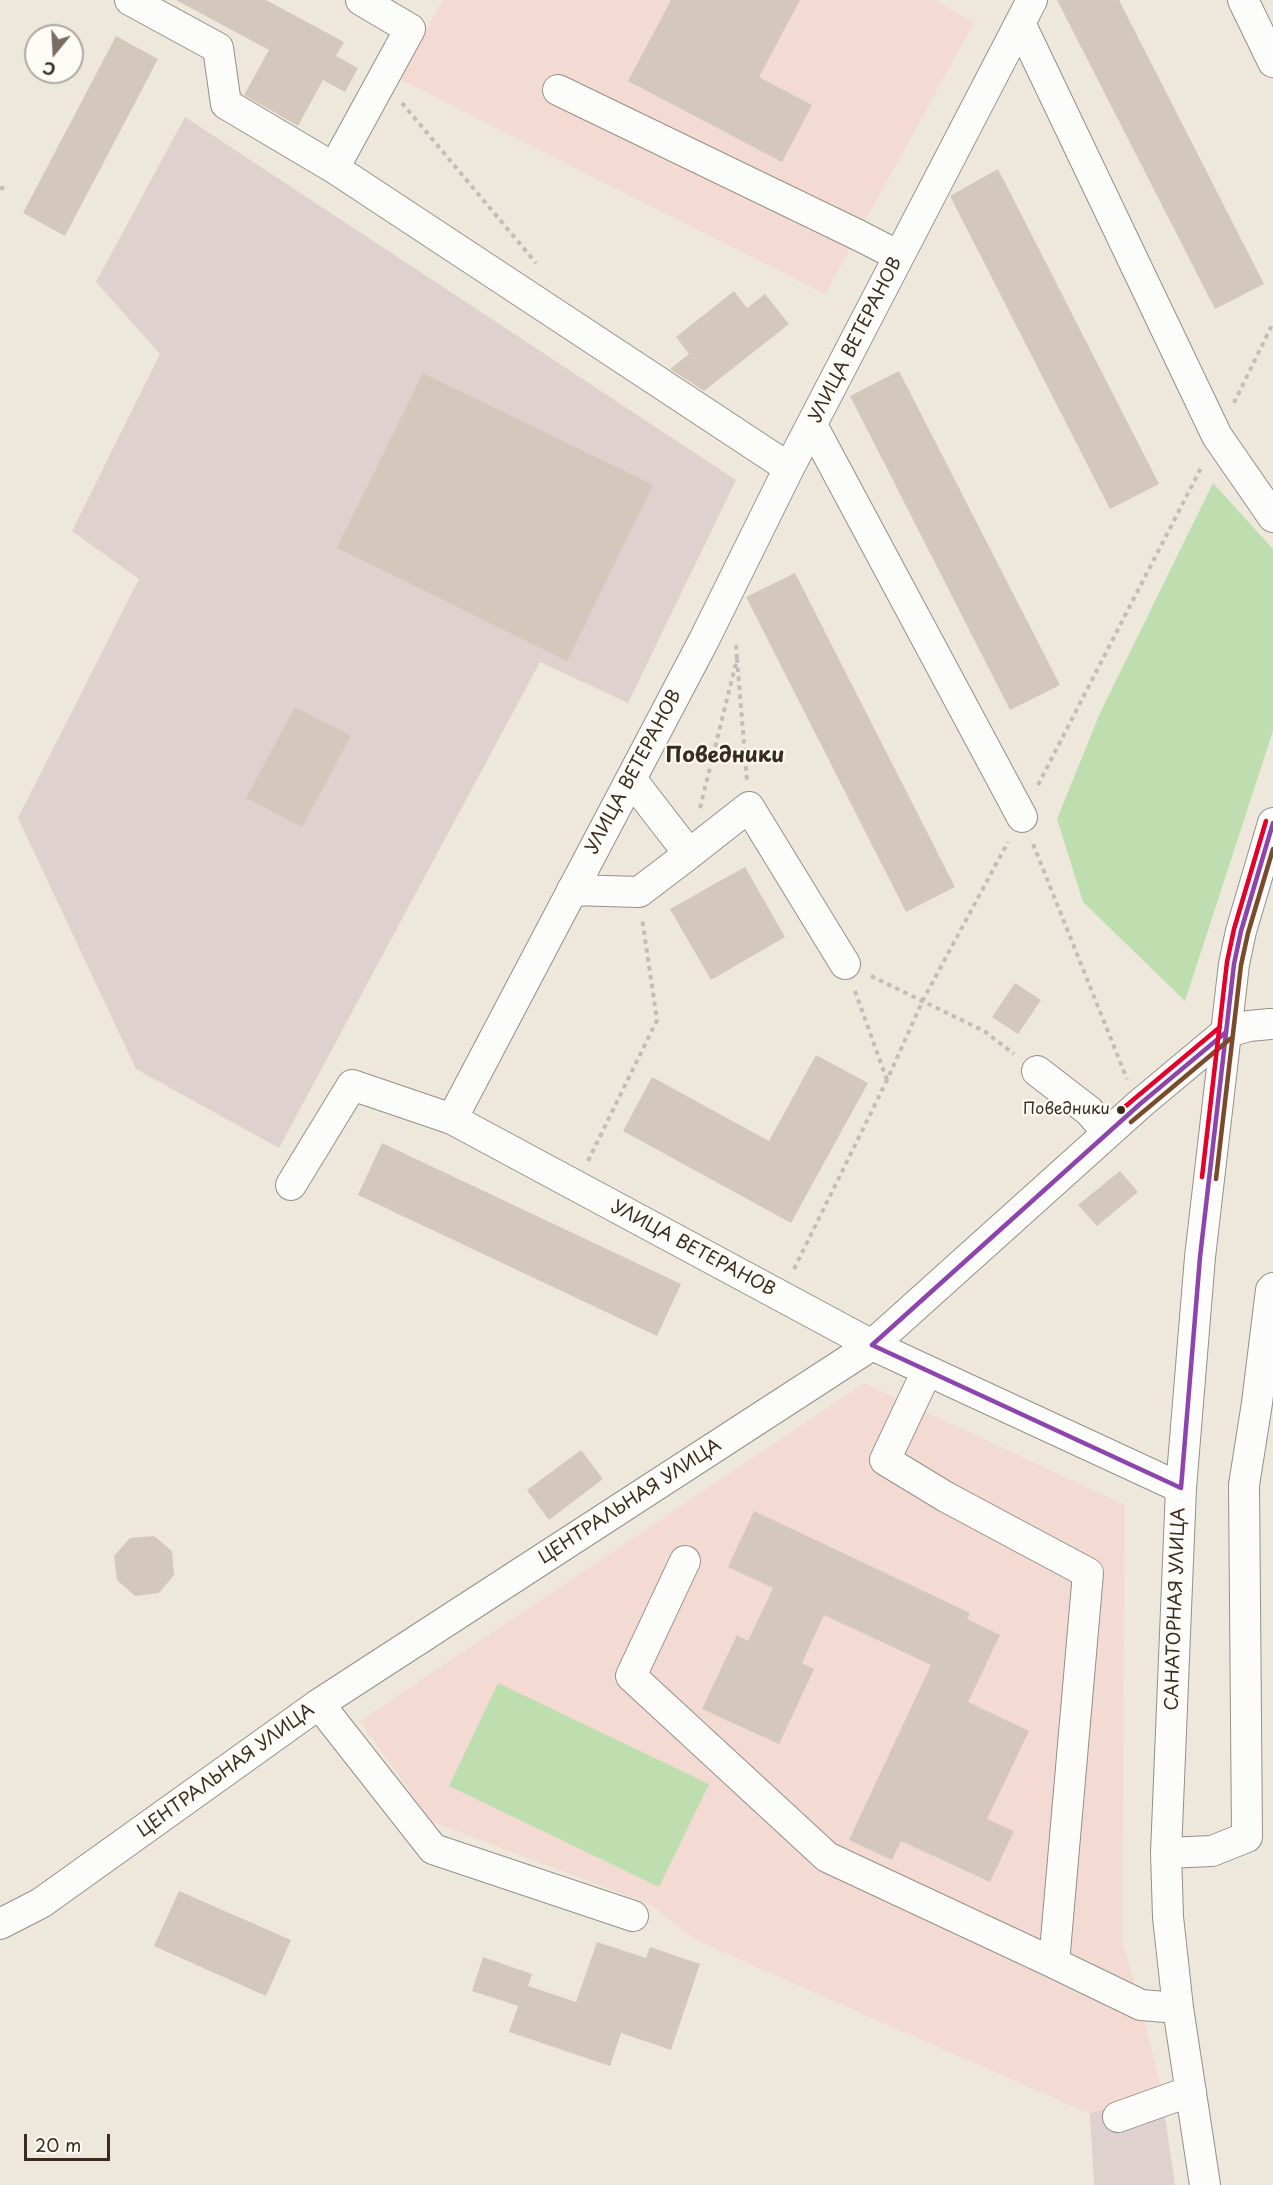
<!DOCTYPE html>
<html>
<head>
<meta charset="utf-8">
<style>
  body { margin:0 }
  #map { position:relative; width:1273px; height:2185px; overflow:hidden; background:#eee8dc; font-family:"Playpen Sans",sans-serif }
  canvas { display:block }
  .north { position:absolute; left:24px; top:24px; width:60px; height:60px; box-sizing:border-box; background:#fdfcf7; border:2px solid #afa8a0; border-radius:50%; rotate:198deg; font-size:16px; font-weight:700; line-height:24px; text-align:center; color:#3b2a1e }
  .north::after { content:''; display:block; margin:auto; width:21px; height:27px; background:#7a6c60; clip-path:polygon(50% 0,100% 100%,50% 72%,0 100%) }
  .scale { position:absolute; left:24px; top:2134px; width:86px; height:27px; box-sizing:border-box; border:3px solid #3b2a1e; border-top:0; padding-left:8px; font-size:18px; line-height:21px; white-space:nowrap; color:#3b2a1e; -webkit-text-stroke:4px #fdfcf7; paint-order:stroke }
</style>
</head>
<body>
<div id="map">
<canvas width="1273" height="2185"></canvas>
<div class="north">С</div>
<div class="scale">20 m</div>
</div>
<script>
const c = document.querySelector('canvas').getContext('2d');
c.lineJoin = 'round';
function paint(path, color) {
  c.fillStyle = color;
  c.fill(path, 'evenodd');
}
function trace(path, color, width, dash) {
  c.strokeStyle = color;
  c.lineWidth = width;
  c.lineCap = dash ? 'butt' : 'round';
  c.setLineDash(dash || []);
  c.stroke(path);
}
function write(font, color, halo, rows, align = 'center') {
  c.font = font + ' "Playpen Sans",sans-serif';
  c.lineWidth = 4.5;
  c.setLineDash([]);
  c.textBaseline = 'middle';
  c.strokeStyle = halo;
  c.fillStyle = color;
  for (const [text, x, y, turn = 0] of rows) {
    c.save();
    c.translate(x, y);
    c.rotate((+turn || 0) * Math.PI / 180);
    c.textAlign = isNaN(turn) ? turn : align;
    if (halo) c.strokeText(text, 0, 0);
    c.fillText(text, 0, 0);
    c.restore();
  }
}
paint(new Path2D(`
  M 443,0 L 935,0 L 974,23 L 825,294 L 399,79 Z
  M 864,1383 L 1125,1505 L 1122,1941 L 1141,2005 L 1161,2089 L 1090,2114 L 695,1940 L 651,1905 L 430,1821 L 360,1721 Z`), '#f3dbd3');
paint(new Path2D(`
  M 185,117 L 736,480 L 628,703 L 540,662 L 279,1148 L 136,1069 L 18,818 L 139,579 L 72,531 L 160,354 L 96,282 Z
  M 1161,2089 L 1175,2185 L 1094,2185 L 1090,2114 Z`), '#dfd1ce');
paint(new Path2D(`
  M 1213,483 L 1273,549 L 1273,731 L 1185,1001 L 1083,902 L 1057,819 L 1100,713 Z
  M 498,1683 L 709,1784 L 659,1887 L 449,1786 Z`), '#bfdeb0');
paint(new Path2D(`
  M 176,0 L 266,0 L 344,42 L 336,56 L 358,68 L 345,92 L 323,80 L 298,126 L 244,95 L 269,50 Z
  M 671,0 L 800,0 L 759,77 L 812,105 L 782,162 L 628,81 Z
  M 1057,0 L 1119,0 L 1264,284 L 1215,309 Z
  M 116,36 L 158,59 L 65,236 L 23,213 Z
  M 998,169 L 1159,484 L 1110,509 L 950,196 Z
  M 734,291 L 747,308 L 765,294 L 789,324 L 704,391 L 670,369 L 689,354 L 676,337 Z
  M 899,371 L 1060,685 L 1010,710 L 850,396 Z
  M 423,373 L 653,485 L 567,661 L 337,548 Z
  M 795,573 L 955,887 L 906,912 L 746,597 Z
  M 295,707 L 351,736 L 302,827 L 246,798 Z
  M 745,867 L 785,937 L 711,980 L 670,909 Z
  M 1015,983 L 1041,1000 L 1018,1034 L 992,1017 Z
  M 816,1055 L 868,1083 L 791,1223 L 623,1131 L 652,1077 L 769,1141 Z
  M 382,1143 L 681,1284 L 657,1336 L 358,1195 Z
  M 1120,1171 L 1138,1192 L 1097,1226 L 1078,1205 Z
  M 581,1450 L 603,1479 L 549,1520 L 527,1490 Z
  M 754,1511 L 970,1613 L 967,1619 L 1000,1635 L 968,1702 L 1029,1731 L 987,1819 L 1014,1831 L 990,1882 L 901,1841 L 892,1860 L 849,1840 L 931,1665 L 824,1615 L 802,1663 L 814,1669 L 779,1744 L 702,1709 L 737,1635 L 748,1641 L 773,1588 L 728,1567 Z
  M 154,1536 L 172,1551 L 174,1575 L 159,1593 L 135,1596 L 117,1580 L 114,1556 L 130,1538 Z
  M 179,1891 L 291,1940 L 266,1996 L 154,1946 Z
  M 597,1942 L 646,1958 L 650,1947 L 700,1964 L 671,2050 L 621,2033 L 610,2066 L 509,2032 L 518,2006 L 472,1991 L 483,1957 L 532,1974 L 528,1986 L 576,2002 Z`), '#d4c8bd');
const minor = new Path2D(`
  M 130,0 L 218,48 L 226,104 L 334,168
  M 361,0 L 410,29 L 334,168 L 789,468
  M 1032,0 L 789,468 L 704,640 L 452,1119 L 872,1345 L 1181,1488
  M 1243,0 L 1273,62
  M 1020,23 L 1217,436 L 1273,517
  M 558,90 L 858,235 L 899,256
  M 812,425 L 1022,817
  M 631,779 L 689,854 L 749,807 L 845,964
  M 572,890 L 639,892 L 689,854
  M 1037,1071 L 1089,1111 L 1108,1133
  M 291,1185 L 352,1085 L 452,1119
  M 927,1371 L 885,1460 L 946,1497 L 1088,1573 L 1054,1963 L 1141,2005 L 1178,2008
  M 685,1561 L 631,1676 L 827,1857 L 1054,1963
  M 319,1704 L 433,1849 L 633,1916
  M 1166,1853 L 1212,1851 L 1247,1837 L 1244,1485 L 1257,1403 L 1271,1290 L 1273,1288
  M 0,1924 L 41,1903 L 319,1704 L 872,1345 L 1140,1104 L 1225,1033 L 1249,1026 L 1270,1024
  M 1118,2117 L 1191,2091
  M 1205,2185 L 1178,2008 L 1168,1917 L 1166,1853 L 1181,1488 L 1200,1257 L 1234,964 L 1241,931 L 1273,823`);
trace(minor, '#959088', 32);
trace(new Path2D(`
  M 402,103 L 536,263
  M 0,189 L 6,186
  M 1234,403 L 1273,323
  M 736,645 L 737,659
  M 1038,785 L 1202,466
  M 700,808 L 737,659 L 747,780
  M 1033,844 L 1127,1079
  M 871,976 L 984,1031 L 1014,1054
  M 855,991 L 887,1080
  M 588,1161 L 657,1020 L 642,918
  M 794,1269 L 887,1080 L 923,1000 L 1008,842`), '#c0beba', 4, [4.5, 4.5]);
trace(minor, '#fcfcfa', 30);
trace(new Path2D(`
  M 872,1345 L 1140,1104 L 1225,1033
  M 872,1345 L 1181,1488
  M 1181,1488 L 1200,1257 L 1234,964 L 1241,931 L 1273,823`), '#8e44ad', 4.5);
trace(new Path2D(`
  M 1131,1122 L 1230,1039
  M 1216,1179 L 1241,965 L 1248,933 L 1273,849`), '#7a4b2a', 4.5);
trace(new Path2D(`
  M 1121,1110 L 1220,1027
  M 1202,1177 L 1227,962 L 1234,929 L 1266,821`), '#e4002b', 4.5);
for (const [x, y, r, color] of [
  [1121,1110,5,"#3b2a1e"]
]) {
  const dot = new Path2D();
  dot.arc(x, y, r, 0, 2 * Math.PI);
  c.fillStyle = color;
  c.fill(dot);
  trace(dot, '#fdfcf7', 2);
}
write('16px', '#3b2a1e', '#fdfcf7', [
  ["Поведники",1110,1110]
], 'right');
write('18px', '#3b2a1e', '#fdfcf7', [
  ["УЛИЦА ВЕТЕРАНОВ",856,340,-63],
  ["УЛИЦА ВЕТЕРАНОВ",634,772,-62],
  ["УЛИЦА ВЕТЕРАНОВ",693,1249,28],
  ["ЦЕНТРАЛЬНАЯ УЛИЦА",630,1502,-33],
  ["САНАТОРНАЯ УЛИЦА",1176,1609,-88],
  ["ЦЕНТРАЛЬНАЯ УЛИЦА",226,1771,-36]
]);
write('bold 21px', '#3b2a1e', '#fdfcf7', [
  ["Поведники",725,756]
]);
</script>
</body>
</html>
